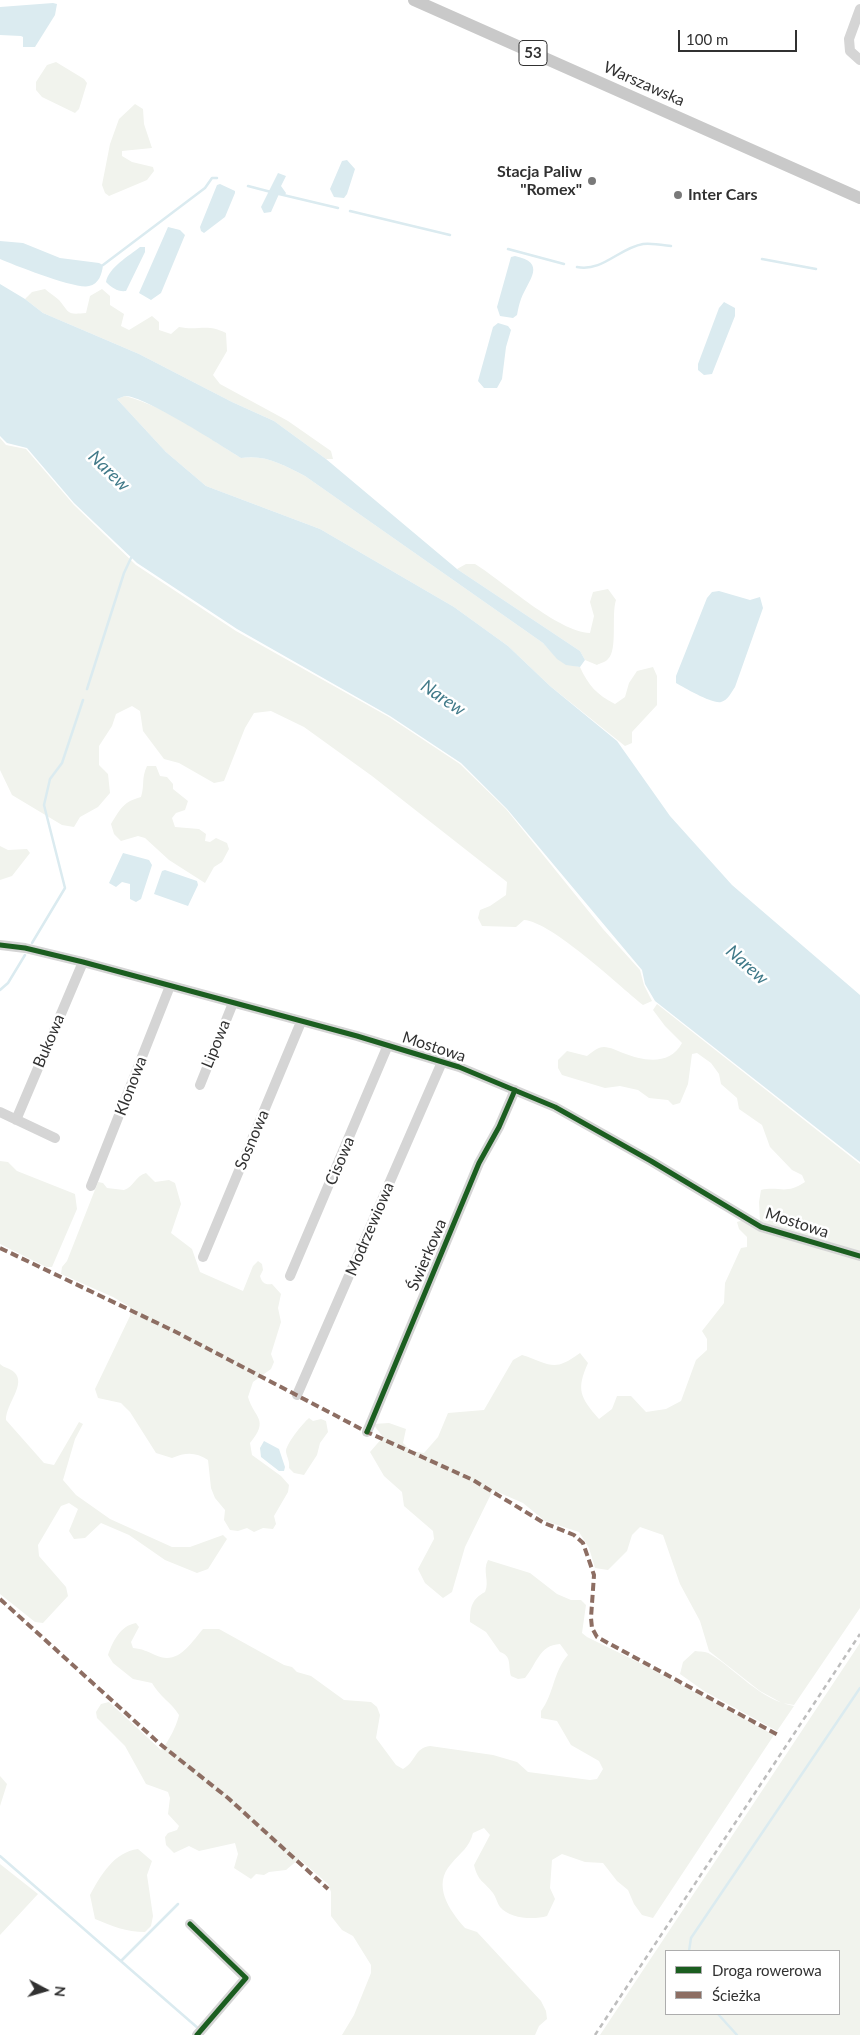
<!DOCTYPE html>
<html>
<head>
<meta charset="utf-8">
<style>
  body { margin:0 }
  #map { position:relative; width:860px; height:2035px; overflow:hidden; background:#fff; font-family:Lato,sans-serif }
  canvas { display:block }
  .legend { position:absolute; left:665px; top:1950px; width:175px; height:65px; box-sizing:border-box; background:#fff; border:1px solid #adadad; margin:0; padding:6px 9px; list-style:none; font-size:15px; color:#313131 }
  .legend li { display:flex; align-items:center; gap:10px; height:25px }
  .legend b { width:25px; border:1px solid #adadad }
  .north { position:absolute; left:20px; top:1965px; width:50px; height:50px; -webkit-text-stroke:4px #fff; paint-order:stroke; rotate:96deg; font-size:14px; font-weight:700; line-height:20px; text-align:center; color:#313131 }
  .north::after { content:''; display:block; margin:auto; width:18px; height:22px; background:#313131; clip-path:polygon(50% 0,100% 100%,50% 72%,0 100%) }
  .scale { position:absolute; left:678px; top:30px; width:119px; height:22px; box-sizing:border-box; border:2px solid #313131; border-top:0; padding-left:6px; font-size:15px; line-height:18px; white-space:nowrap; color:#313131; -webkit-text-stroke:4px #fff; paint-order:stroke }
</style>
</head>
<body>
<div id="map">
<canvas width="860" height="2035"></canvas>
<ul class="legend">
<li><b style="height:6px;background:#1b5e20"></b>Droga rowerowa</li>
<li><b style="height:6px;background:#8d6e63"></b>Ścieżka</li>
</ul>
<div class="north">N</div>
<div class="scale">100 m</div>
</div>
<script>
const c = document.querySelector('canvas').getContext('2d');
c.lineJoin = 'round';
function paint(path, color) {
  c.fillStyle = color;
  c.fill(path, 'evenodd');
}
function trace(path, color, width, dash) {
  c.strokeStyle = color;
  c.lineWidth = width;
  c.lineCap = dash ? 'butt' : 'round';
  c.setLineDash(dash || []);
  c.stroke(path);
}
function write(font, color, halo, rows, align = 'center') {
  c.font = font + ' Lato,sans-serif';
  c.lineWidth = 5;
  c.setLineDash([]);
  c.textBaseline = 'middle';
  c.strokeStyle = halo;
  c.fillStyle = color;
  for (const [text, x, y, turn = 0] of rows) {
    c.save();
    c.translate(x, y);
    c.rotate((+turn || 0) * Math.PI / 180);
    c.textAlign = isNaN(turn) ? turn : align;
    if (halo) c.strokeText(text, 0, 0);
    c.fillText(text, 0, 0);
    c.restore();
  }
}
paint(new Path2D(`
  M 56,62 L 84,79 L 87,83 L 79,109 L 75,113 L 42,97 L 36,90 L 36,82 L 47,65 Z
  M 135,104 L 143,109 L 144,124 L 152,148 L 122,151 L 122,156 L 132,162 L 153,167 L 154,171 L 147,180 L 109,196 L 105,193 L 102,185 L 110,144 L 119,119 Z
  M 45,289 C 49,293 55,296 59,300 C 70,313 66,315 86,313 L 90,296 L 102,289 L 110,296 L 110,305 L 124,314 L 121,326 L 129,330 L 152,316 L 159,322 L 159,330 L 171,334 L 179,327 C 199,331 207,323 226,333 L 227,351 L 213,375 L 220,384 L 288,421 L 331,451 L 333,459 L 326,459 L 274,421 L 232,402 L 139,354 L 43,313 L 25,299 L 32,292 Z
  M 125,396 C 167,407 205,436 241,458 C 265,454 284,465 305,476 L 543,643 C 555,656 562,664 580,667 C 588,685 597,695 615,704 L 625,697 L 629,683 L 637,671 L 653,667 L 657,676 L 657,705 L 632,732 L 632,743 L 625,746 L 550,686 L 508,646 L 454,607 L 320,529 L 206,486 L 166,452 L 117,399 Z
  M 0,438 L 6,445 L 26,449 L 74,505 L 136,565 L 236,631 L 389,717 L 460,764 L 506,809 L 603,929 L 640,970 L 644,985 L 652,1001 L 643,1005 C 618,985 552,922 524,920 L 516,927 L 482,926 L 478,918 L 480,910 L 490,906 L 506,895 L 507,882 L 372,776 L 304,727 L 271,711 L 254,713 L 245,728 L 224,781 L 214,783 L 179,763 L 164,759 L 143,731 L 140,711 L 132,706 L 116,714 L 112,726 L 99,746 L 99,765 L 108,774 L 110,793 L 98,807 L 80,817 L 74,827 L 62,825 L 12,795 L 0,770 Z
  M 466,564 L 475,564 C 504,582 558,632 590,633 L 594,616 L 590,602 L 593,592 L 608,589 L 616,600 C 611,615 618,650 608,659 C 606,662 600,663 597,665 L 585,660 L 580,651 L 457,569 Z
  M 147,766 L 156,766 L 160,776 L 167,777 L 173,784 L 173,789 L 188,801 L 185,810 L 176,813 L 172,818 L 175,827 L 199,829 L 206,834 L 205,841 L 210,842 L 216,838 L 227,843 L 229,849 L 222,862 L 214,867 L 205,883 L 169,860 L 145,838 L 138,836 L 121,841 L 114,834 L 111,824 C 121,808 123,802 141,797 C 145,784 141,779 147,766 Z
  M 0,846 L 8,850 L 27,849 L 30,853 L 12,876 L 0,880 Z
  M 657,1004 L 860,1164 L 860,1608 L 794,1705 L 782,1703 L 760,1691 L 709,1651 L 700,1621 L 680,1584 L 663,1535 L 640,1527 L 632,1535 L 627,1551 L 608,1570 L 595,1568 L 589,1548 L 579,1532 L 545,1521 L 523,1503 L 493,1490 L 465,1547 L 452,1592 L 443,1598 L 425,1583 L 418,1569 L 434,1539 L 433,1531 L 404,1506 L 402,1492 L 384,1476 L 370,1452 L 383,1437 L 373,1424 L 389,1423 L 406,1429 L 403,1443 L 411,1451 L 424,1453 L 438,1437 L 448,1413 L 484,1410 L 513,1360 L 522,1355 C 551,1364 553,1373 580,1353 L 588,1363 C 576,1390 580,1397 599,1419 L 612,1409 L 617,1396 L 631,1396 L 646,1412 L 666,1409 L 681,1401 L 696,1360 L 707,1350 L 707,1339 L 702,1331 L 724,1303 L 725,1283 L 741,1248 L 747,1247 L 747,1237 L 739,1229 L 737,1222 L 743,1220 L 760,1222 L 759,1202 L 761,1190 C 780,1186 786,1195 805,1182 L 802,1175 L 792,1170 L 770,1147 L 762,1125 L 739,1109 L 737,1098 L 721,1084 L 719,1074 L 711,1063 L 697,1053 L 692,1054 L 688,1084 L 680,1103 L 673,1105 L 668,1100 L 649,1098 L 638,1090 L 620,1086 L 605,1088 L 562,1075 L 558,1068 L 558,1060 L 567,1051 L 587,1056 C 592,1052 598,1047 604,1047 C 610,1047 618,1051 623,1053 C 643,1061 670,1066 682,1043 L 665,1026 L 653,1010 Z
  M 0,1161 L 8,1162 L 17,1171 L 75,1194 L 77,1209 L 52,1267 L 46,1267 L 0,1244 Z
  M 146,1173 L 155,1182 L 169,1180 L 175,1183 L 181,1204 L 171,1233 L 192,1249 L 200,1272 L 243,1291 L 253,1266 L 258,1261 L 262,1264 L 263,1270 L 260,1276 C 262,1283 265,1285 272,1284 L 281,1294 L 278,1308 L 281,1322 L 271,1354 L 274,1362 L 271,1369 L 253,1382 L 248,1397 C 254,1418 270,1419 250,1443 L 252,1455 L 281,1476 L 289,1485 L 288,1492 L 274,1516 L 276,1524 L 273,1529 L 263,1528 L 254,1532 L 247,1528 L 238,1531 L 230,1530 L 224,1520 L 225,1510 L 215,1498 L 211,1488 L 208,1460 C 196,1452 186,1452 172,1458 L 156,1453 L 130,1412 L 121,1403 L 98,1398 L 95,1389 L 130,1316 L 130,1307 L 113,1297 L 61,1274 L 62,1267 L 67,1261 L 98,1182 L 103,1183 L 107,1188 L 124,1190 C 134,1187 135,1176 146,1173 Z
  M 0,1364 C 4,1368 10,1368 14,1372 C 27,1384 6,1403 6,1420 L 44,1463 L 54,1465 L 79,1422 L 83,1424 L 75,1439 L 63,1480 L 76,1495 L 110,1519 L 172,1547 L 190,1547 L 223,1535 L 227,1539 L 208,1569 L 197,1573 L 165,1560 L 129,1535 L 101,1523 L 85,1538 L 74,1539 L 69,1531 L 78,1509 L 69,1503 L 61,1506 L 38,1545 L 39,1556 L 66,1587 L 68,1596 L 43,1623 L 35,1622 L 0,1594 Z
  M 309,1418 L 313,1421 L 321,1419 L 326,1421 L 328,1432 L 320,1443 L 317,1455 L 304,1475 L 294,1473 L 289,1468 C 290,1461 287,1458 286,1452 C 285,1445 303,1423 309,1418 Z
  M 488,1560 L 530,1573 L 557,1594 L 571,1600 L 581,1600 L 586,1605 L 582,1633 L 587,1637 L 646,1666 L 774,1735 L 653,1918 L 642,1915 L 634,1904 L 628,1890 L 617,1881 L 603,1863 L 585,1862 L 562,1854 L 552,1860 L 550,1888 L 555,1899 L 547,1916 C 534,1920 510,1919 500,1907 C 497,1903 496,1897 493,1893 C 484,1881 478,1882 474,1865 L 490,1835 L 484,1828 L 473,1833 C 469,1848 461,1852 451,1864 C 432,1885 449,1910 465,1928 L 477,1932 L 541,2001 L 546,2011 L 547,2019 L 539,2026 L 535,2035 L 342,2035 L 354,2015 L 371,1973 L 371,1965 L 353,1936 L 342,1930 L 331,1916 L 331,1892 L 328,1884 L 299,1859 L 286,1870 L 269,1872 L 264,1875 L 256,1874 L 251,1879 L 234,1868 L 238,1854 L 235,1843 L 199,1851 L 189,1846 L 174,1853 L 166,1845 L 165,1837 L 168,1833 L 177,1830 L 179,1826 L 168,1814 L 170,1798 L 168,1792 L 146,1784 L 125,1746 L 97,1718 L 96,1712 L 101,1704 L 109,1702 L 161,1750 C 168,1743 177,1725 179,1715 C 172,1703 159,1696 152,1683 L 133,1679 L 113,1663 L 108,1655 C 113,1641 120,1626 136,1623 L 139,1627 L 131,1642 L 133,1648 C 143,1649 146,1651 155,1655 C 178,1666 190,1644 203,1629 L 219,1629 L 284,1665 L 292,1667 L 297,1672 L 311,1676 L 344,1700 L 371,1702 L 377,1707 L 380,1715 L 376,1738 L 396,1765 L 403,1769 C 416,1762 414,1748 430,1746 L 493,1755 L 517,1762 L 528,1772 L 590,1780 L 597,1779 L 603,1769 L 599,1761 L 571,1745 L 557,1721 L 541,1718 L 541,1711 C 554,1694 553,1672 568,1655 L 560,1644 C 539,1645 537,1664 525,1678 L 518,1679 L 511,1676 C 508,1665 512,1656 500,1652 L 486,1632 L 470,1622 C 470,1607 472,1599 485,1592 C 490,1581 482,1571 488,1560 Z
  M 860,1643 L 860,2035 L 600,2035 ZM 666,1951 L 839,1951 L 839,2014 L 666,2014 Z
  M 695,1651 C 700,1652 706,1651 710,1654 C 738,1671 760,1700 794,1706 L 777,1731 L 704,1691 L 680,1674 L 683,1662 Z
  M 0,1776 L 7,1784 L 0,1806 Z
  M 138,1849 L 152,1861 L 147,1875 L 153,1916 L 151,1926 L 145,1932 C 126,1932 112,1926 95,1919 L 90,1895 C 101,1875 114,1852 138,1849 Z
  M 0,1864 L 38,1894 L 0,1935 Z`), '#f1f3ed');
paint(new Path2D(`
  M 53,3 L 57,4 L 55,15 L 35,47 L 23,47 L 23,37 L 21,36 L 0,35 L 0,7 Z
  M 347,160 L 355,169 L 347,194 L 344,198 L 334,197 L 330,189 L 342,161 Z
  M 278,173 L 286,176 L 281,186 L 286,193 L 285,195 L 279,194 L 271,212 L 264,213 L 261,207 Z
  M 220,184 L 235,191 L 235,193 L 225,217 L 204,233 L 201,231 L 200,227 L 217,185 Z
  M 168,227 L 180,230 L 185,235 L 161,293 L 151,300 L 139,293 Z
  M 0,241 L 23,243 L 60,258 L 99,263 L 103,265 C 102,274 99,284 89,286 C 77,290 14,265 0,259 Z
  M 140,247 L 145,247 L 145,252 L 126,291 C 118,292 112,288 106,282 C 109,267 129,256 140,247 Z
  M 515,256 C 547,263 529,279 521,299 C 519,304 518,310 517,315 L 513,318 L 500,316 L 497,307 L 511,257 Z
  M 0,284 L 25,299 L 43,313 L 139,354 L 232,402 L 274,421 L 326,459 L 457,569 L 580,651 L 585,660 L 580,667 L 566,665 L 557,659 L 543,643 L 305,476 C 284,465 265,454 241,458 C 222,446 143,395 125,396 C 122,397 120,398 117,399 L 166,452 L 206,486 L 320,529 L 454,607 L 508,646 L 550,686 L 617,741 L 670,816 L 732,885 L 860,995 L 860,1162 L 655,1001 L 645,984 L 642,970 L 507,809 L 461,763 L 390,716 L 237,629 L 137,563 L 74,503 L 27,448 L 7,443 L 0,436 Z
  M 724,302 L 735,308 L 735,316 L 712,374 L 704,375 L 698,370 L 698,364 L 719,308 Z
  M 498,323 L 508,326 L 511,330 L 506,347 L 502,379 L 497,388 L 484,388 L 478,381 L 493,327 Z
  M 719,591 L 750,600 L 760,597 L 763,608 L 735,687 C 731,693 728,700 721,702 C 712,704 685,688 676,683 L 676,676 L 707,598 L 712,592 Z
  M 123,853 L 149,860 L 152,865 L 141,899 L 136,902 L 130,899 L 130,884 L 122,882 L 116,887 L 109,883 Z
  M 165,870 L 197,881 L 198,885 L 188,906 L 154,894 L 162,871 Z
  M 264,1441 L 279,1449 L 285,1467 L 284,1471 L 279,1471 L 261,1457 L 260,1448 Z`), '#dbebf0');
trace(new Path2D(`
  M 248,186 L 271,192
  M 279,194 L 338,208
  M 350,211 L 450,235
  M 508,249 L 564,264
  M 762,259 L 816,269
  M 103,265 L 205,188 L 212,178 L 217,178
  M 577,267 C 603,272 619,248 643,244 C 652,243 663,245 671,246
  M 87,689 L 124,573 L 131,558
  M 32,943 L 65,888 L 44,805 L 50,779 L 62,763 L 83,700
  M 0,990 L 8,983 L 25,955
  M 0,1856 L 199,2029
  M 689,1951 L 691,1938 L 860,1688
  M 121,1961 L 178,1904
  M 718,2014 L 737,2035`), '#dbebf0', 2.5);
trace(new Path2D(`
  M 860,9 L 849,39 L 850,51 L 860,60
  M 0,945 L 25,948 L 83,962 L 357,1036 L 459,1067 L 555,1107 L 651,1161 L 761,1227 L 860,1256
  M 200,1085 L 233,1003
  M 0,1112 L 55,1138
  M 16,1120 L 83,962
  M 91,1186 L 170,986
  M 203,1257 L 301,1022
  M 290,1276 L 388,1045
  M 297,1395 L 442,1062
  M 367,1432 L 479,1163 L 499,1127 L 515,1090
  M 190,1924 L 246,1978 L 197,2035`), '#d5d5d5', 10);
trace(new Path2D(`
  M 414,0 L 860,198`), '#c9c9c9', 12);
trace(new Path2D(`
  M 595,2035 L 860,1634`), '#bdbdbd', 2.5, [5, 4]);
trace(new Path2D(`
  M 0,1248 L 174,1331 L 367,1432 L 473,1480 L 544,1523 L 574,1535 L 583,1543 L 594,1575 L 591,1618 L 592,1628 L 597,1637 L 778,1735
  M 0,1599 L 160,1744 L 228,1798 L 328,1889`), '#8d6e63', 4, [8, 4]);
trace(new Path2D(`
  M 0,945 L 25,948 L 83,962 L 357,1036 L 459,1067 L 555,1107 L 651,1161 L 761,1227 L 860,1256
  M 367,1432 L 479,1163 L 499,1127 L 515,1090
  M 190,1924 L 246,1978 L 197,2035`), '#1b5e20', 5);
for (const [x, y, r, color] of [
  [592,181,5,"#797979"],
  [678,195,5,"#797979"]
]) {
  const dot = new Path2D();
  dot.arc(x, y, r, 0, 2 * Math.PI);
  c.fillStyle = color;
  c.fill(dot);
  trace(dot, '#fff', 2);
}
for (const [x, y, w] of [
  [533,53,28]
]) {
  const box = new Path2D();
  box.roundRect(x - w / 2, y - 12.5, w, 25, 4);
  c.fillStyle = '#fff';
  c.fill(box);
  trace(box, '#313131', 1);
}
write('bold 15px', '#313131', null, [
  ["53",533,53]
]);
write('16px', '#313131', '#fff', [
  ["Warszawska",644,84,24],
  ["Bukowa",49,1041,-67],
  ["Lipowa",216,1044,-68],
  ["Mostowa",434,1047,18],
  ["Klonowa",131,1086,-69],
  ["Sosnowa",252,1140,-67],
  ["Cisowa",340,1161,-67],
  ["Mostowa",797,1223,18],
  ["Modrzewiowa",370,1229,-67],
  ["Świerkowa",427,1255,-67]
]);
write('bold 16px', '#313131', '#fff', [
  ["Stacja Paliw",582,172],
  ["\"Romex\"",582,190],
  ["Inter Cars",688,195,"left"]
], 'right');
write('italic 18px', '#417a89', '#fff', [
  ["Narew",109,471,44],
  ["Narew",443,698,34],
  ["Narew",747,965,42]
]);
</script>
</body>
</html>
